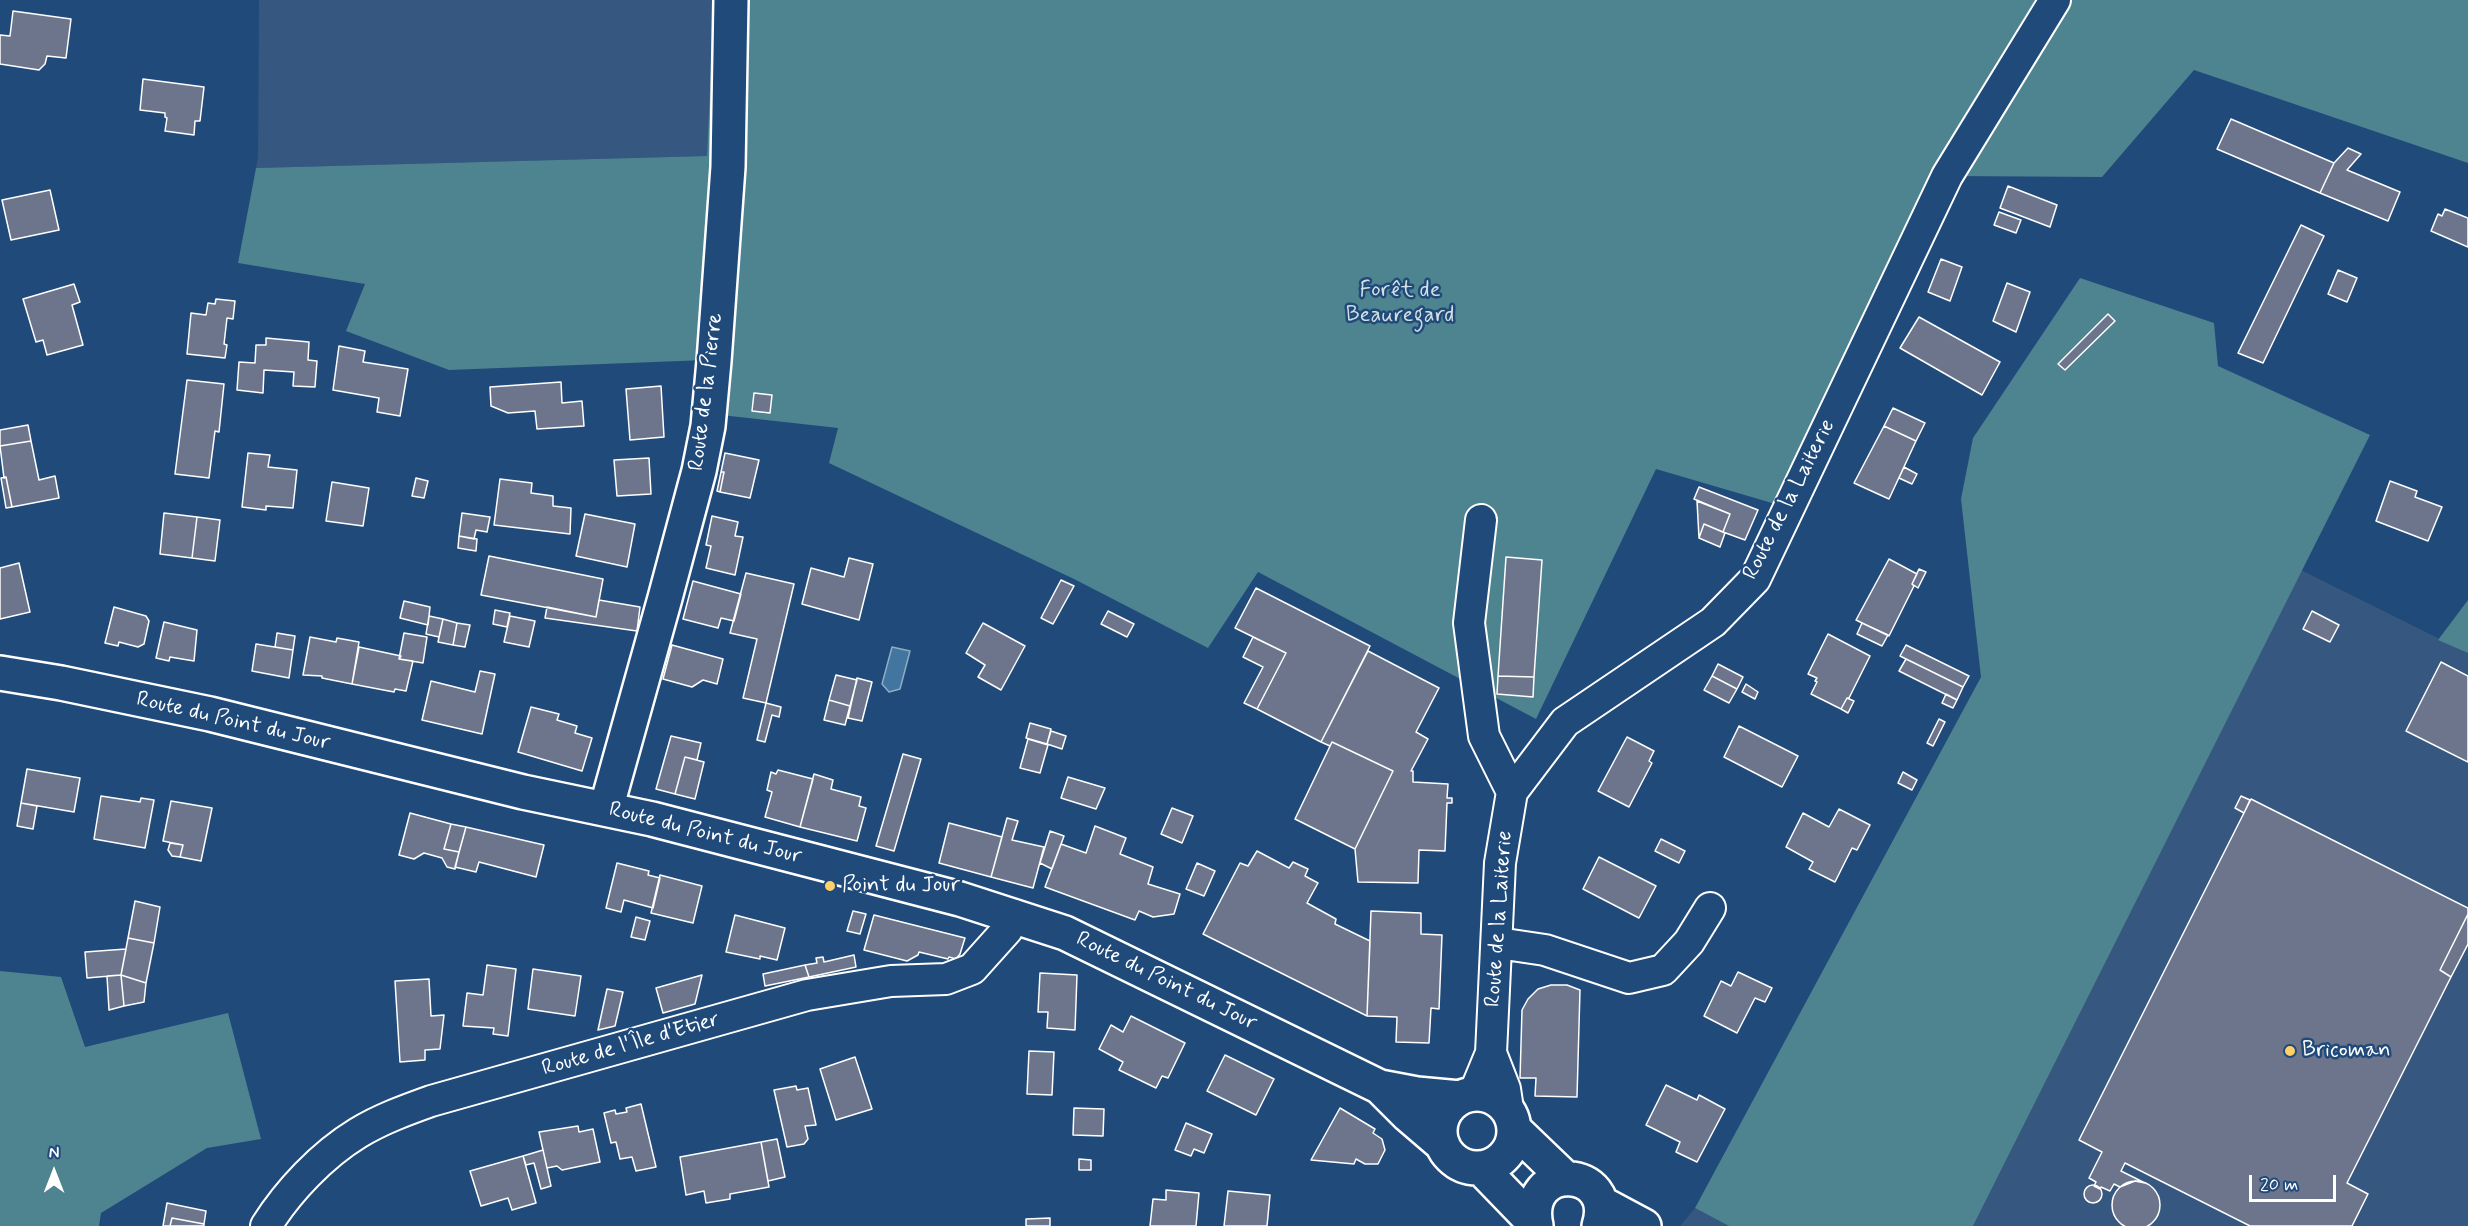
<!DOCTYPE html>
<html>
<head>
<meta charset="utf-8">
<style>
  body { margin:0 }
  #map { position:relative; width:2468px; height:1226px; overflow:hidden; background:#1f4a7a; font-family:Mynerve,sans-serif }
  canvas { display:block }
  .north { position:absolute; left:24px; top:1142px; width:60px; height:60px; -webkit-text-stroke:4px #1f4a7a; paint-order:stroke; rotate:0deg; font-size:16px; font-weight:700; line-height:24px; text-align:center; color:#fff }
  .north::after { content:''; display:block; margin:auto; width:21px; height:27px; background:#fff; clip-path:polygon(50% 0,100% 100%,50% 72%,0 100%) }
  .scale { position:absolute; left:2249px; top:1175px; width:87px; height:27px; box-sizing:border-box; border:3px solid #fff; border-top:0; padding-left:8px; font-size:18px; line-height:21px; white-space:nowrap; color:#fff; -webkit-text-stroke:4px #1f4a7a; paint-order:stroke }
</style>
</head>
<body>
<div id="map">
<canvas width="2468" height="1226"></canvas>
<div class="north">N</div>
<div class="scale">20 m</div>
</div>
<script>
const c = document.querySelector('canvas').getContext('2d');
c.lineJoin = 'round';
function paint(path, color) {
  c.fillStyle = color;
  c.fill(path, 'evenodd');
}
function trace(path, color, width, dash) {
  c.strokeStyle = color;
  c.lineWidth = width;
  c.lineCap = dash ? 'butt' : 'round';
  c.setLineDash(dash || []);
  c.stroke(path);
}
function write(font, color, halo, rows, align = 'center') {
  c.font = font + ' Mynerve,sans-serif';
  c.lineWidth = 5;
  c.setLineDash([]);
  c.textBaseline = 'middle';
  c.strokeStyle = halo;
  c.fillStyle = color;
  for (const [text, x, y, turn = 0] of rows) {
    c.save();
    c.translate(x, y);
    c.rotate((+turn || 0) * Math.PI / 180);
    c.textAlign = isNaN(turn) ? turn : align;
    if (halo) c.strokeText(text, 0, 0);
    c.fillText(text, 0, 0);
    c.restore();
  }
}
paint(new Path2D(`
  M 259,0 L 714,0 L 707,156 L 256,168 L 258,157 Z
  M 2301,570 L 2468,653 L 2468,1226 L 1973,1226 Z
  M 1695,1208 L 1729,1226 L 1680,1226 Z`), '#36577f');
paint(new Path2D(`
  M 714,0 L 2468,0 L 2468,163 L 2194,70 L 2102,177 L 1947,176 L 1789,508 L 1656,469 L 1536,719 L 1258,572 L 1208,648 L 1074,579 L 829,463 L 838,428 L 721,415 L 732,359 L 449,370 L 346,331 L 365,284 L 238,263 L 256,168 L 707,156 Z
  M 2080,278 L 2214,323 L 2218,366 L 2370,435 L 1973,1226 L 1729,1226 L 1695,1208 L 1981,677 L 1961,499 L 1973,438 Z
  M 2468,600 L 2468,653 L 2438,640 Z
  M 0,971 L 61,977 L 85,1047 L 228,1013 L 261,1139 L 207,1148 L 101,1213 L 99,1226 L 0,1226 Z`), '#4e8390');
const water = new Path2D(`
  M 892,647 L 910,651 L 900,689 L 889,692 L 882,684 Z`);
paint(water, '#42759f');
trace(water, '#8eacc5', 1.5);
const building = new Path2D(`
  M 13,11 L 71,19 L 66,58 L 47,56 L 45,64 L 39,70 L 0,64 L 0,35 L 10,36 Z
  M 143,79 L 204,87 L 200,121 L 195,121 L 194,135 L 165,131 L 167,118 L 165,117 L 165,113 L 140,110 Z
  M 2231,119 L 2334,163 L 2320,193 L 2217,149 Z
  M 2348,148 L 2361,154 L 2347,170 L 2400,192 L 2388,221 L 2320,193 L 2334,163 Z
  M 2008,186 L 2057,205 L 2050,227 L 2000,208 Z
  M 50,190 L 59,230 L 11,240 L 2,200 Z
  M 2445,209 L 2468,218 L 2468,247 L 2431,231 L 2438,214 L 2442,216 Z
  M 1999,212 L 2021,220 L 2016,233 L 1994,225 Z
  M 2301,225 L 2324,236 L 2263,363 L 2238,353 Z
  M 1941,259 L 1962,267 L 1950,301 L 1928,292 Z
  M 2338,270 L 2357,278 L 2347,302 L 2328,294 Z
  M 2007,283 L 2030,292 L 2016,332 L 1993,321 Z
  M 74,284 L 80,302 L 72,305 L 83,345 L 47,355 L 43,340 L 36,342 L 23,299 Z
  M 216,299 L 235,301 L 233,319 L 227,318 L 224,344 L 227,345 L 225,358 L 187,354 L 191,313 L 206,315 L 208,303 L 215,304 Z
  M 2108,314 L 2115,321 L 2065,370 L 2058,364 Z
  M 1919,317 L 2000,362 L 1982,395 L 1900,348 Z
  M 266,338 L 309,342 L 308,360 L 317,361 L 315,387 L 293,386 L 294,372 L 264,370 L 263,393 L 237,390 L 239,362 L 255,363 L 256,345 L 266,345 Z
  M 339,346 L 365,351 L 363,362 L 408,369 L 400,416 L 377,412 L 379,398 L 333,390 Z
  M 187,380 L 224,384 L 219,432 L 215,431 L 209,478 L 175,474 Z
  M 561,382 L 562,403 L 582,401 L 584,426 L 537,429 L 535,411 L 508,413 L 491,406 L 490,387 Z
  M 661,386 L 664,437 L 630,440 L 626,389 Z
  M 754,393 L 772,395 L 770,413 L 752,411 Z
  M 1893,408 L 1925,423 L 1916,441 L 1884,426 Z
  M 28,425 L 31,441 L 0,446 L 0,430 Z
  M 1884,426 L 1916,441 L 1889,499 L 1854,483 Z
  M 31,441 L 39,480 L 55,476 L 59,498 L 12,507 L 6,477 L 4,478 L 0,446 Z
  M 248,453 L 270,455 L 268,467 L 297,470 L 293,508 L 266,506 L 266,510 L 242,507 Z
  M 725,453 L 759,460 L 750,498 L 720,492 L 724,472 L 721,472 Z
  M 649,458 L 651,494 L 617,496 L 614,460 Z
  M 1904,467 L 1917,474 L 1912,484 L 1899,478 Z
  M 721,472 L 724,472 L 720,492 L 717,491 Z
  M 6,477 L 12,507 L 6,508 L 1,478 Z
  M 416,478 L 428,481 L 424,498 L 412,496 Z
  M 500,479 L 532,483 L 531,493 L 553,496 L 553,506 L 571,508 L 570,534 L 494,525 Z
  M 2390,481 L 2417,491 L 2415,497 L 2442,507 L 2428,541 L 2376,521 Z
  M 332,482 L 369,488 L 363,526 L 326,521 Z
  M 1699,487 L 1758,510 L 1745,540 L 1723,532 L 1730,514 L 1694,499 Z
  M 1697,501 L 1730,514 L 1723,532 L 1704,524 L 1699,538 Z
  M 164,513 L 197,517 L 192,558 L 160,554 Z
  M 462,513 L 490,517 L 487,532 L 476,530 L 474,539 L 459,536 Z
  M 585,514 L 635,524 L 627,567 L 576,556 Z
  M 712,516 L 738,522 L 735,536 L 743,537 L 735,575 L 706,568 L 711,546 L 706,545 Z
  M 197,517 L 220,520 L 215,561 L 192,558 Z
  M 1704,524 L 1725,533 L 1720,547 L 1699,538 Z
  M 459,536 L 477,539 L 476,551 L 458,548 Z
  M 489,556 L 603,579 L 596,617 L 481,595 Z
  M 1506,557 L 1542,560 L 1534,677 L 1498,676 Z
  M 849,558 L 873,564 L 859,620 L 802,604 L 811,568 L 844,577 Z
  M 1889,559 L 1917,574 L 1912,584 L 1914,586 L 1889,636 L 1856,620 Z
  M 19,563 L 30,612 L 0,619 L 0,568 Z
  M 1919,569 L 1926,572 L 1918,588 L 1912,584 Z
  M 746,573 L 794,584 L 766,703 L 743,698 L 757,639 L 730,633 Z
  M 1061,580 L 1074,586 L 1053,624 L 1041,618 Z
  M 693,581 L 741,594 L 734,621 L 721,618 L 718,628 L 683,619 Z
  M 1256,588 L 1370,646 L 1321,742 L 1257,709 L 1286,653 L 1235,628 Z
  M 599,600 L 640,607 L 637,631 L 545,618 L 547,607 L 596,617 Z
  M 404,601 L 430,607 L 428,625 L 400,618 Z
  M 114,607 L 146,616 L 149,621 L 144,644 L 138,647 L 119,642 L 118,646 L 105,643 Z
  M 495,610 L 510,613 L 507,627 L 493,624 Z
  M 1108,611 L 1134,624 L 1127,637 L 1101,624 Z
  M 2312,611 L 2339,625 L 2330,642 L 2303,629 Z
  M 429,616 L 443,619 L 439,637 L 426,634 Z
  M 510,616 L 535,621 L 529,647 L 504,642 Z
  M 443,619 L 457,623 L 453,645 L 438,642 Z
  M 164,622 L 197,630 L 194,661 L 170,657 L 169,661 L 156,658 Z
  M 457,623 L 470,625 L 465,647 L 453,645 Z
  M 983,623 L 1025,646 L 1001,690 L 978,677 L 985,665 L 966,653 Z
  M 1862,623 L 1888,635 L 1882,646 L 1857,634 Z
  M 277,633 L 295,636 L 293,650 L 275,647 Z
  M 404,633 L 427,637 L 423,663 L 399,659 Z
  M 1828,634 L 1870,656 L 1849,698 L 1847,698 L 1841,709 L 1811,694 L 1817,682 L 1815,681 L 1817,678 L 1808,674 Z
  M 310,637 L 336,642 L 337,638 L 359,642 L 352,684 L 322,678 L 322,676 L 303,675 Z
  M 1253,637 L 1286,653 L 1257,709 L 1244,703 L 1263,667 L 1243,657 Z
  M 256,644 L 293,650 L 289,678 L 252,671 Z
  M 672,645 L 723,659 L 717,684 L 703,680 L 692,687 L 663,679 Z
  M 1906,645 L 1969,676 L 1963,687 L 1900,656 Z
  M 359,647 L 401,656 L 399,659 L 413,661 L 406,691 L 395,689 L 394,692 L 352,684 Z
  M 1368,651 L 1439,688 L 1416,732 L 1428,739 L 1411,771 L 1413,771 L 1413,782 L 1448,784 L 1447,798 L 1452,798 L 1452,803 L 1447,803 L 1445,851 L 1419,850 L 1418,883 L 1358,882 L 1355,849 L 1393,771 L 1332,742 L 1330,746 L 1321,742 Z
  M 1906,659 L 1963,687 L 1957,700 L 1899,671 Z
  M 2441,662 L 2468,676 L 2468,762 L 2406,731 Z
  M 1718,664 L 1743,677 L 1737,689 L 1712,676 Z
  M 480,671 L 495,674 L 482,734 L 422,720 L 431,681 L 475,692 Z
  M 836,675 L 857,680 L 850,706 L 829,700 Z
  M 1498,676 L 1534,677 L 1533,697 L 1497,694 Z
  M 1712,676 L 1737,689 L 1729,703 L 1704,690 Z
  M 857,678 L 872,682 L 862,721 L 848,718 Z
  M 1746,684 L 1758,692 L 1755,699 L 1742,692 Z
  M 1946,694 L 1957,700 L 1953,708 L 1942,703 Z
  M 1847,698 L 1854,701 L 1848,713 L 1841,709 Z
  M 829,700 L 850,706 L 845,725 L 824,720 Z
  M 766,703 L 781,707 L 779,717 L 772,715 L 765,742 L 757,740 Z
  M 531,707 L 559,714 L 557,720 L 577,726 L 575,733 L 592,738 L 582,771 L 518,752 Z
  M 1939,719 L 1945,722 L 1933,746 L 1927,743 Z
  M 1030,723 L 1051,729 L 1047,744 L 1026,738 Z
  M 1739,726 L 1798,756 L 1782,787 L 1724,757 Z
  M 1051,731 L 1066,736 L 1062,749 L 1047,744 Z
  M 671,736 L 701,743 L 697,760 L 685,757 L 675,794 L 656,789 Z
  M 1627,737 L 1654,751 L 1649,761 L 1652,763 L 1629,807 L 1598,791 Z
  M 1028,739 L 1048,745 L 1040,773 L 1020,768 Z
  M 1332,742 L 1393,771 L 1355,849 L 1295,819 Z
  M 903,754 L 921,759 L 894,851 L 876,846 Z
  M 685,757 L 704,762 L 695,799 L 675,794 Z
  M 27,769 L 80,778 L 74,812 L 21,803 Z
  M 778,770 L 813,779 L 800,827 L 765,817 L 772,792 L 767,790 L 771,772 L 776,774 Z
  M 1903,772 L 1917,780 L 1912,790 L 1898,783 Z
  M 814,774 L 833,780 L 831,789 L 861,797 L 859,806 L 866,808 L 857,841 L 800,827 Z
  M 1068,777 L 1105,788 L 1096,809 L 1061,798 Z
  M 101,796 L 140,802 L 141,798 L 154,800 L 145,848 L 94,839 Z
  M 2241,796 L 2250,800 L 2244,813 L 2235,808 Z
  M 2251,799 L 2468,908 L 2468,914 L 2440,970 L 2451,977 L 2347,1183 L 2368,1194 L 2352,1226 L 2250,1226 L 2125,1163 L 2121,1171 L 2145,1183 L 2135,1181 L 2120,1187 L 2114,1184 L 2110,1191 L 2101,1187 L 2100,1189 L 2094,1186 L 2096,1182 L 2089,1178 L 2102,1152 L 2079,1140 Z
  M 171,801 L 212,808 L 201,861 L 180,857 L 183,845 L 163,841 Z
  M 21,803 L 37,806 L 33,829 L 17,826 Z
  M 1172,808 L 1193,816 L 1182,843 L 1161,834 Z
  M 1839,809 L 1870,825 L 1857,850 L 1852,848 L 1835,882 L 1809,869 L 1813,862 L 1786,847 L 1803,813 L 1829,827 Z
  M 410,813 L 451,824 L 444,849 L 459,852 L 455,869 L 447,867 L 442,858 L 424,853 L 414,859 L 399,855 Z
  M 1007,818 L 1018,821 L 1012,840 L 1044,847 L 1033,888 L 991,877 Z
  M 949,823 L 1002,837 L 991,877 L 939,863 Z
  M 451,824 L 466,827 L 459,852 L 444,849 Z
  M 1095,826 L 1126,838 L 1120,854 L 1153,867 L 1148,884 L 1180,894 L 1174,914 L 1153,917 L 1139,911 L 1135,920 L 1045,887 L 1061,844 L 1086,853 Z
  M 466,827 L 544,845 L 536,877 L 479,862 L 476,872 L 455,867 Z
  M 1050,831 L 1064,836 L 1052,869 L 1040,863 Z
  M 1661,839 L 1685,851 L 1679,863 L 1655,851 Z
  M 170,843 L 183,845 L 180,857 L 172,856 L 168,850 Z
  M 1257,851 L 1289,868 L 1293,862 L 1308,869 L 1305,876 L 1318,883 L 1307,903 L 1336,919 L 1335,924 L 1370,941 L 1367,1016 L 1203,934 L 1240,863 L 1248,866 Z
  M 1599,857 L 1656,886 L 1639,918 L 1583,889 Z
  M 617,863 L 649,871 L 648,875 L 660,878 L 653,908 L 624,900 L 621,912 L 606,908 Z
  M 1197,863 L 1215,871 L 1204,896 L 1186,889 Z
  M 660,875 L 702,886 L 693,923 L 651,913 Z
  M 135,901 L 160,907 L 154,943 L 128,938 Z
  M 853,911 L 866,914 L 860,934 L 847,931 Z
  M 1371,911 L 1421,913 L 1421,934 L 1442,935 L 1439,1009 L 1431,1008 L 1429,1043 L 1396,1042 L 1397,1017 L 1367,1016 Z
  M 2468,914 L 2468,944 L 2451,977 L 2440,970 Z
  M 735,915 L 785,928 L 777,960 L 760,956 L 760,959 L 726,952 Z
  M 874,915 L 965,938 L 960,954 L 956,959 L 949,957 L 948,959 L 919,952 L 918,955 L 907,961 L 864,950 Z
  M 636,917 L 650,921 L 645,940 L 631,937 Z
  M 128,938 L 154,943 L 146,983 L 121,975 Z
  M 126,949 L 121,975 L 87,978 L 85,952 Z
  M 854,955 L 856,967 L 809,977 L 805,965 L 817,963 L 816,958 L 823,957 L 824,962 Z
  M 487,965 L 516,969 L 508,1036 L 493,1034 L 494,1028 L 463,1026 L 467,993 L 483,995 Z
  M 805,965 L 809,977 L 765,986 L 763,974 Z
  M 533,969 L 581,976 L 575,1016 L 528,1009 Z
  M 1738,972 L 1772,988 L 1765,1002 L 1755,998 L 1737,1033 L 1704,1016 L 1721,981 L 1731,986 Z
  M 1040,973 L 1077,975 L 1075,1030 L 1047,1028 L 1048,1012 L 1038,1012 Z
  M 121,975 L 146,983 L 144,1002 L 124,1006 Z
  M 121,975 L 124,1006 L 109,1010 L 107,976 Z
  M 702,975 L 695,1004 L 663,1013 L 656,988 Z
  M 429,979 L 431,1016 L 444,1015 L 440,1049 L 425,1050 L 425,1060 L 400,1062 L 395,981 Z
  M 1551,985 L 1567,985 L 1580,990 L 1577,1097 L 1535,1096 L 1536,1078 L 1520,1078 L 1522,1010 L 1528,999 L 1538,989 Z
  M 607,989 L 623,992 L 615,1026 L 598,1030 Z
  M 1131,1016 L 1185,1043 L 1168,1078 L 1162,1076 L 1156,1088 L 1119,1070 L 1123,1062 L 1099,1049 L 1111,1025 L 1123,1032 Z
  M 1029,1051 L 1054,1052 L 1052,1095 L 1027,1094 Z
  M 1225,1055 L 1274,1079 L 1256,1115 L 1207,1091 Z
  M 855,1057 L 872,1109 L 836,1120 L 820,1069 Z
  M 1666,1085 L 1697,1100 L 1699,1095 L 1725,1109 L 1697,1162 L 1676,1152 L 1680,1142 L 1646,1125 Z
  M 796,1086 L 797,1090 L 808,1088 L 816,1125 L 805,1126 L 808,1139 L 804,1144 L 787,1147 L 774,1090 Z
  M 641,1104 L 656,1167 L 636,1171 L 632,1157 L 620,1159 L 616,1142 L 611,1143 L 604,1113 L 615,1110 L 616,1114 L 627,1112 L 626,1108 Z
  M 1074,1108 L 1104,1109 L 1103,1136 L 1073,1135 Z
  M 1340,1108 L 1375,1129 L 1373,1133 L 1382,1139 L 1385,1150 L 1378,1164 L 1365,1164 L 1356,1159 L 1354,1164 L 1311,1160 Z
  M 1186,1123 L 1212,1134 L 1204,1153 L 1194,1149 L 1191,1156 L 1175,1150 Z
  M 578,1126 L 579,1132 L 593,1129 L 600,1162 L 562,1170 L 557,1166 L 547,1168 L 539,1132 Z
  M 777,1139 L 785,1177 L 768,1181 L 761,1142 Z
  M 761,1142 L 769,1187 L 730,1194 L 730,1199 L 706,1203 L 704,1191 L 686,1195 L 680,1157 Z
  M 543,1150 L 551,1186 L 541,1189 L 534,1163 L 526,1165 L 523,1156 Z
  M 523,1156 L 536,1203 L 512,1210 L 508,1198 L 481,1206 L 470,1171 Z
  M 1079,1159 L 1091,1160 L 1091,1170 L 1079,1170 Z
  M2112 1205a24 24 0 1 1 48 0a24 24 0 1 1-48 0Z
  M2084 1194a9 9 0 1 1 18 0a9 9 0 1 1-18 0Z
  M 1166,1190 L 1199,1193 L 1196,1226 L 1150,1226 L 1153,1199 L 1166,1200 Z
  M 1228,1191 L 1270,1195 L 1267,1226 L 1224,1226 Z
  M 167,1203 L 206,1211 L 204,1224 L 172,1218 L 170,1226 L 163,1226 Z
  M 172,1218 L 204,1224 L 204,1226 L 170,1226 Z
  M 1050,1218 L 1050,1226 L 1026,1226 L 1026,1219 Z`);
paint(building, '#6c758b');
trace(building, '#fff', 1.5);
const street = new Path2D(`
  M 1481,520 L 1469,623 L 1484,736 L 1512,792
  M 1498,943 L 1545,950 L 1629,978 L 1663,970 L 1689,942 L 1710,908
  M 1491,1053 L 1505,1089 L 1508,1109
  M 1474,1094 L 1491,1053 L 1500,863 L 1512,792 L 1565,722 L 1713,622 L 1755,579 L 1947,176 L 2055,0
  M 266,1226 C 288,1191 322,1155 358,1133 C 381,1119 406,1110 431,1101 L 807,995 L 891,981 L 946,979 L 972,969 L 1007,930 L 1014,915`);
const secondary = new Path2D(`
  M 0,673 L 61,683 L 210,714 L 523,792 L 652,819 L 960,899 L 1065,933 L 1380,1087 L 1417,1094 L 1460,1098
  M 606,809 L 665,598 L 699,471 L 708,426 L 714,361 L 728,167 L 731,0
  M 1380,1087 L 1408,1115 L 1443,1145
  M1440 1131a37 37 0 1 1 74 0a37 37 0 1 1-74 0Z
  M 1514,1129 L 1565,1178
  M 1481,1168 L 1536,1225
  M 1601,1203 L 1644,1226
  M 1536,1226 C 1522,1160 1618,1166 1599,1226`);
trace(street, '#fff', 34);
trace(secondary, '#fff', 38);
trace(street, '#1f4a7a', 30);
trace(secondary, '#1f4a7a', 33);
for (const [x, y, r, color] of [
  [830,886,6,"#ffd166"],
  [2290,1051,6,"#ffd166"]
]) {
  const dot = new Path2D();
  dot.arc(x, y, r, 0, 2 * Math.PI);
  c.fillStyle = color;
  c.fill(dot);
  trace(dot, '#1f4a7a', 2);
}
write('22px', '#d3e0e3', '#1f4a7a', [
  ["Forêt de",1400,291],
  ["Beauregard",1400,316]
]);
write('22px', '#fff', '#1f4a7a', [
  ["Route de la Pierre",707,392,-83],
  ["Route de la Laiterie",1790,500,-63],
  ["Route du Point du Jour",233,722,13],
  ["Route du Point du Jour",705,834,14],
  ["Route de la Laiterie",1500,919,-86],
  ["Route du Point du Jour",1166,982,26],
  ["Route de l'Île d'Etier",631,1045,-16]
]);
write('22px', '#fff', '#1f4a7a', [
  ["Point du Jour",842,886],
  ["Bricoman",2302,1051]
], 'left');
</script>
</body>
</html>
